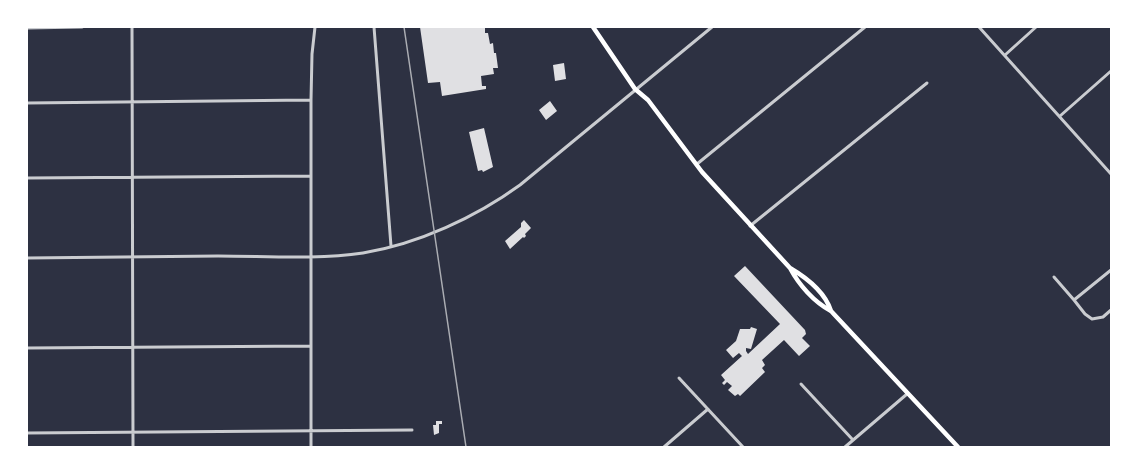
<!DOCTYPE html>
<html>
<head>
<meta charset="utf-8">
<style>
  body { margin:0 }
  #map { position:relative; width:1138px; height:474px; overflow:hidden; background:#2d3142; font-family:Manrope,sans-serif }
  canvas { display:block }
  .frame { position:absolute; inset:0; border:28px solid #fff; pointer-events:none }
</style>
</head>
<body>
<div id="map">
<canvas width="1138" height="474"></canvas>
<div class="frame"></div>
</div>
<script>
const c = document.querySelector('canvas').getContext('2d');
c.lineJoin = 'round';
function paint(path, color) {
  c.fillStyle = color;
  c.fill(path, 'evenodd');
}
function trace(path, color, width, dash) {
  c.strokeStyle = color;
  c.lineWidth = width;
  c.lineCap = dash ? 'butt' : 'round';
  c.setLineDash(dash || []);
  c.stroke(path);
}
paint(new Path2D(`
  M 420,27 L 485,27 L 485,33 L 488,33 L 490,44 L 493,43 L 494,53 L 496,53 L 498,68 L 493,68 L 494,74 L 481,76 L 482,86 L 486,86 L 486,89 L 442,96 L 440,82 L 428,83 Z
  M 564,63 L 566,79 L 555,81 L 553,65 Z
  M 550,101 L 557,111 L 546,120 L 539,110 Z
  M 484,128 L 493,167 L 483,172 L 482,170 L 478,171 L 469,132 Z
  M 524,220 L 531,228 L 525,234 L 526,236 L 524,238 L 523,237 L 510,249 L 505,241 L 521,227 L 521,223 Z
  M 745,266 L 805,330 L 806,334 L 802,338 L 810,346 L 799,356 L 784,340 L 762,360 L 765,365 L 762,368 L 765,372 L 740,396 L 738,394 L 735,396 L 728,390 L 732,386 L 727,382 L 724,385 L 722,383 L 725,380 L 721,375 L 742,356 L 739,353 L 733,358 L 726,350 L 736,341 L 740,329 L 750,329 L 751,327 L 757,329 L 751,349 L 746,348 L 746,351 L 748,354 L 780,324 L 734,276 Z
  M 436,421 L 442,421 L 442,424 L 439,424 L 439,433 L 434,435 L 433,425 L 436,425 Z`), '#e0e0e3');
trace(new Path2D(`
  M 132,27 L 133,447
  M 374,27 L 391,246
  M 979,27 L 1111,174
  M 27,28 L 82,27
  M 1005,55 L 1036,27
  M 27,103 L 310,100
  M 1060,116 L 1111,71
  M 697,164 L 865,27
  M 27,178 L 310,176
  M 750,226 L 927,83
  M 27,258 C 91,257 154,257 218,256 C 265,256 316,260 363,253 C 418,244 476,217 520,185 L 712,27
  M 1111,270 L 1074,300 L 1085,314 L 1092,319 L 1103,317 L 1111,310
  M 1054,277 L 1074,300
  M 27,348 L 311,346
  M 679,378 L 743,447
  M 801,384 L 853,440
  M 27,433 L 412,430
  M 311,447 L 311,100 L 312,54 L 315,27
  M 664,447 L 708,409
  M 845,447 L 907,394`), '#caccd0', 3);
trace(new Path2D(`
  M 593,27 L 635,89 L 648,100 L 702,172 L 790,268 C 807,278 825,292 831,311
  M 790,268 C 799,285 814,302 831,311 L 958,447`), '#fff', 4.5);
trace(new Path2D(`
  M 404,27 L 466,447`), '#abadb3', 1.5);
</script>
</body>
</html>
